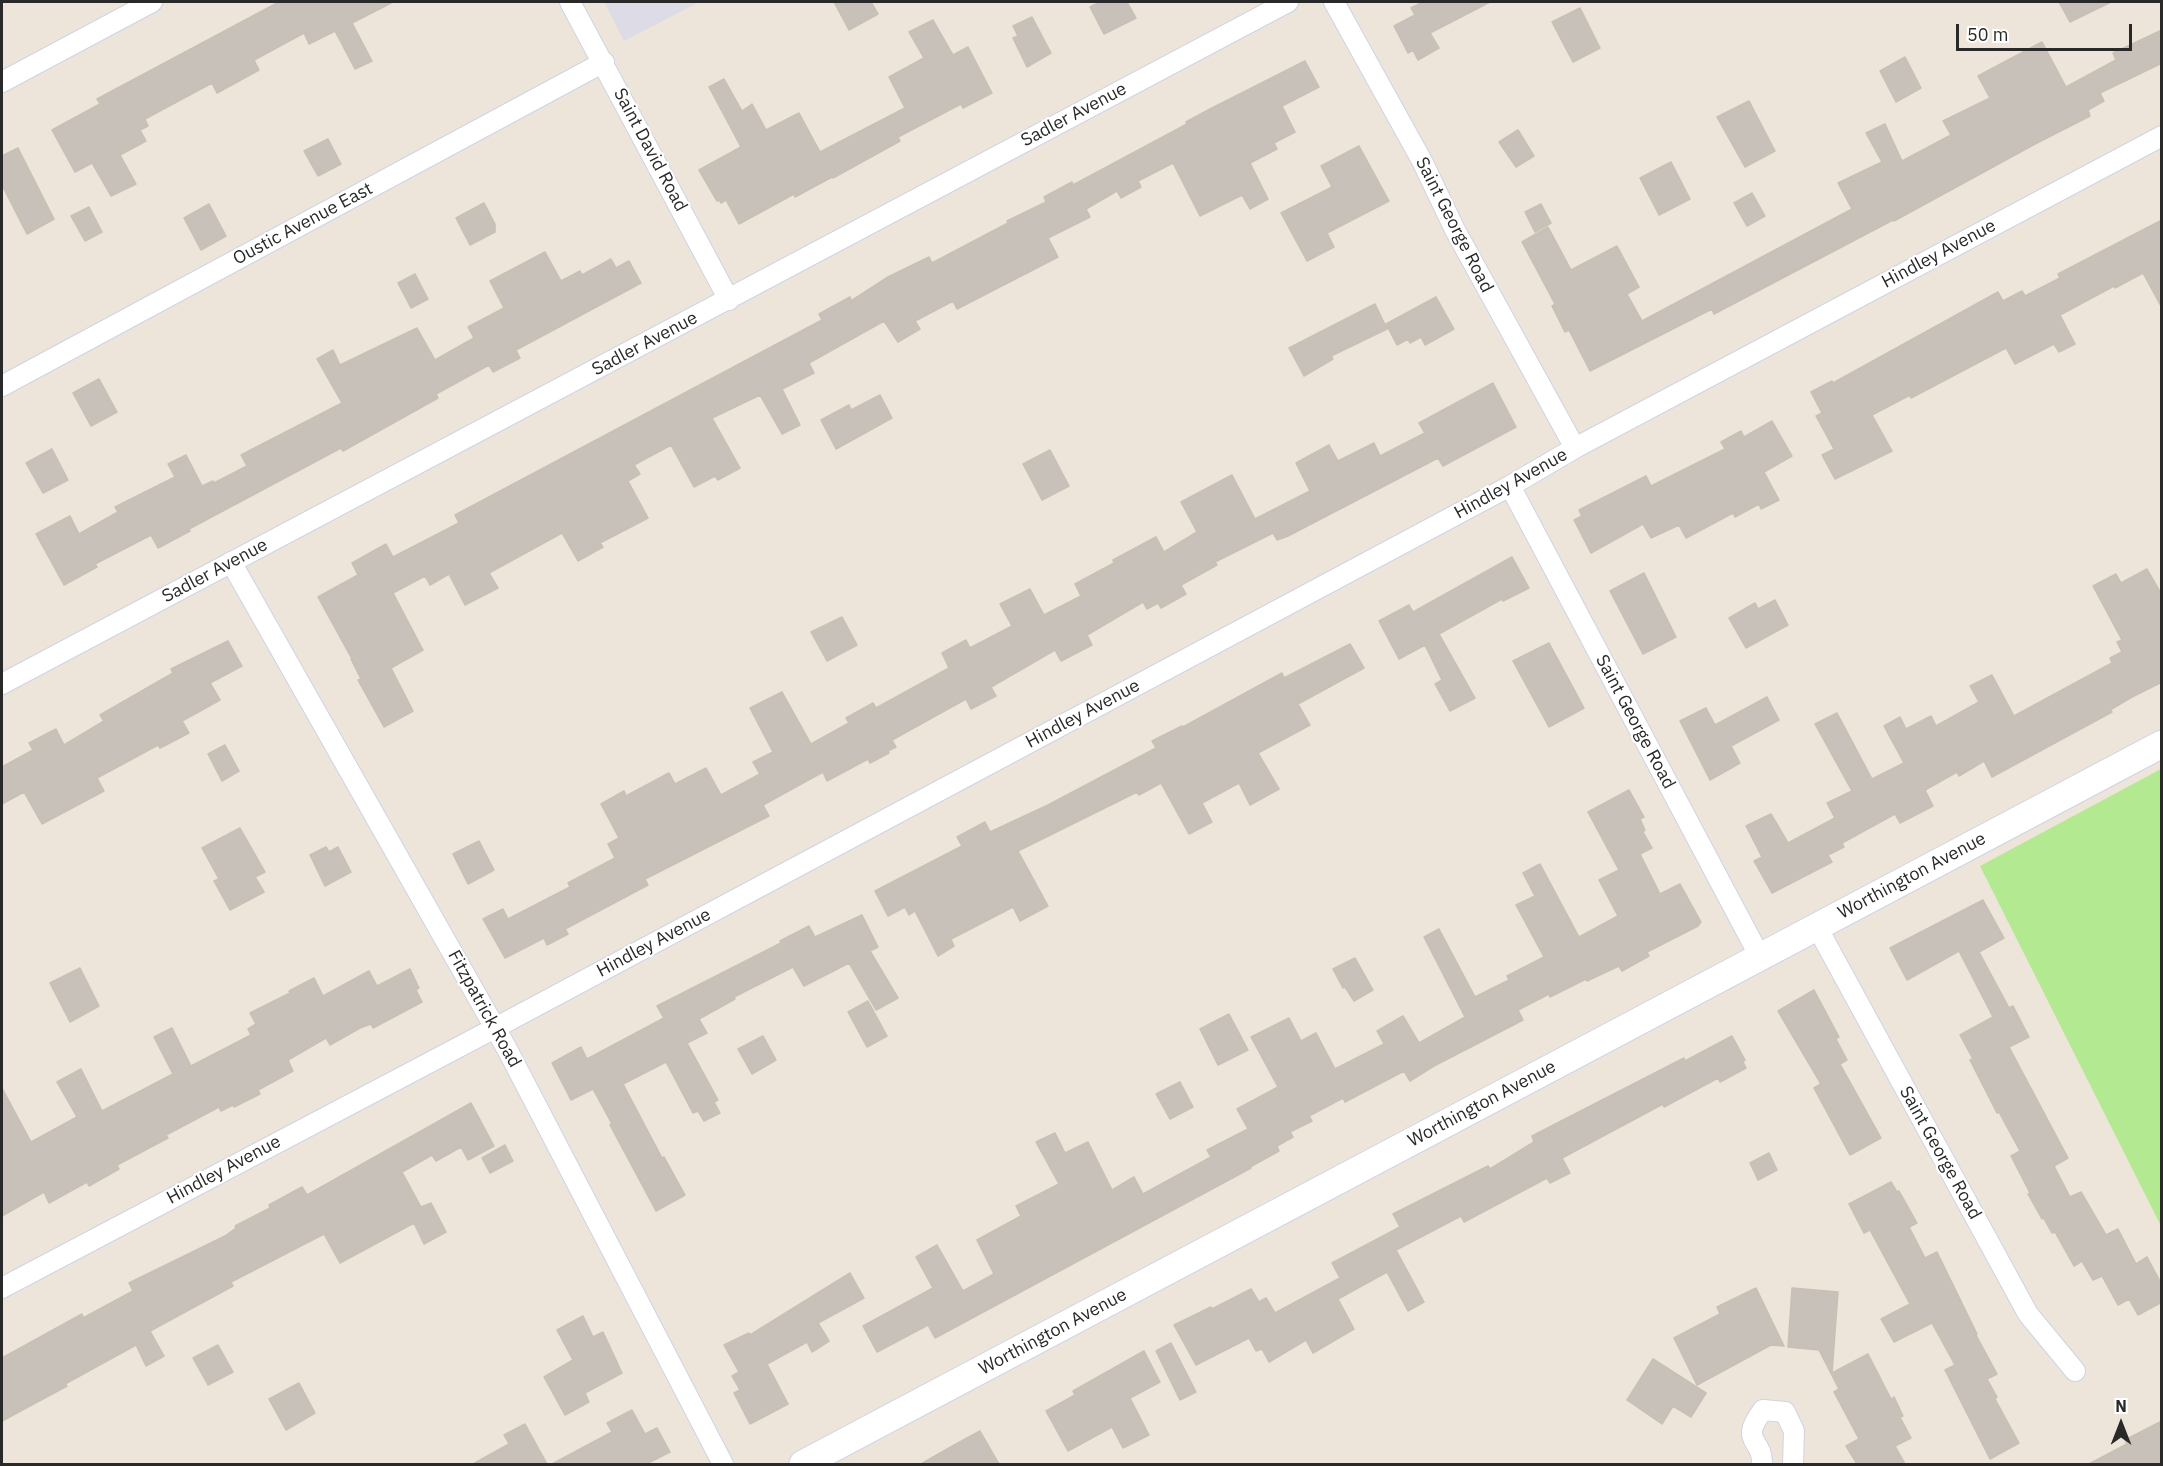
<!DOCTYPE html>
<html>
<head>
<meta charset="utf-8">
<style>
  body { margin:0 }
  #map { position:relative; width:2163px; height:1466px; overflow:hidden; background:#ede4da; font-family:"IBM Plex Sans",sans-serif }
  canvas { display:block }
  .frame { position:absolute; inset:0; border:3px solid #292929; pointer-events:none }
  .north { position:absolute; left:2091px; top:1394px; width:60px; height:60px; -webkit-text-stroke:4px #fff; paint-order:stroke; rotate:0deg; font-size:16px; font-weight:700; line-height:24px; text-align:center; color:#292929 }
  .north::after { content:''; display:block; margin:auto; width:21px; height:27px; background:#292929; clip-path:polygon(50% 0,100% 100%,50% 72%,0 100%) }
  .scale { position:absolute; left:1956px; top:24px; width:176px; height:27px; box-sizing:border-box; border:3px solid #292929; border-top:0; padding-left:8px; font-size:18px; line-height:21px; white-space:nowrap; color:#292929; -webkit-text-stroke:4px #fff; paint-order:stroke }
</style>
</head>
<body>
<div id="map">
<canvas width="2163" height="1466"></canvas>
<div class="frame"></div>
<div class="north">N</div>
<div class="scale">50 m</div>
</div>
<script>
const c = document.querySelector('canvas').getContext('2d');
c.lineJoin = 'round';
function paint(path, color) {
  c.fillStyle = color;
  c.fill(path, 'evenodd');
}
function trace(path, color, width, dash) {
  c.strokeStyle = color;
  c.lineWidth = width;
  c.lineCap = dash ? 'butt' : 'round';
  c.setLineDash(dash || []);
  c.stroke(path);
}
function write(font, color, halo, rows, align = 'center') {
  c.font = font + ' "IBM Plex Sans",sans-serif';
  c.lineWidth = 4.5;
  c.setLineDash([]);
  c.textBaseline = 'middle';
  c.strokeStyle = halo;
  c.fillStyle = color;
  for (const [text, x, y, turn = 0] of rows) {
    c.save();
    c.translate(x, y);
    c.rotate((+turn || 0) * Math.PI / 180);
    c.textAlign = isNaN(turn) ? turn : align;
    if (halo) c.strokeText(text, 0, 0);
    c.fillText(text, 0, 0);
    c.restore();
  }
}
paint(new Path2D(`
  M 604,2 L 699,2 L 624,41 Z`), '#dddbe5');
paint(new Path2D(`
  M 2161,769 L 2161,1226 L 1980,866 Z`), '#b3e991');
const building = new Path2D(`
  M 279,2 L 393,2 L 352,23 L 372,61 L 355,69 L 335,31 L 309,44 L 304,33 L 254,60 L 259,70 L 217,93 L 212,83 L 145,119 L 148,126 L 140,130 L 146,141 L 120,155 L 136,184 L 111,196 L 92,163 L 75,172 L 52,130 L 100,104 L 97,99 Z
  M 834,2 L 871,2 L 878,14 L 849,30 Z
  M 1100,2 L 1127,2 L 1136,18 L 1104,34 L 1090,7 Z
  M 1423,2 L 1490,2 L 1430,33 L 1439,48 L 1418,60 L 1413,50 L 1408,53 L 1394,26 L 1415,15 L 1411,8 Z
  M 2059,2 L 2111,2 L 2070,22 Z
  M 1580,8 L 1600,48 L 1573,62 L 1552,22 Z
  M 1032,17 L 1051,53 L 1027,67 L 1013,38 L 1018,36 L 1013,26 Z
  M 933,20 L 953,55 L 968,47 L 992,93 L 963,108 L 961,104 L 898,137 L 900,141 L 833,178 L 832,177 L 795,197 L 794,194 L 739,224 L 726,200 L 721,203 L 719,200 L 717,201 L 699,170 L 741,147 L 709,87 L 724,79 L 742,111 L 752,104 L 766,130 L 799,113 L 820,152 L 905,108 L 889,77 L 924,58 L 909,32 Z
  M 2162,30 L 2162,63 L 2100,93 L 2104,101 L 2088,110 L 2090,116 L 2035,144 L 1894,221 L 1893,220 L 1714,314 L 1712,309 L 1590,371 L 1569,330 L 1565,332 L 1552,306 L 1555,304 L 1522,242 L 1548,227 L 1571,270 L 1617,246 L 1639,287 L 1627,294 L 1642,321 L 1852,209 L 1838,183 L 1882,162 L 1866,133 L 1885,124 L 1902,161 L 1951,135 L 1943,121 L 1990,98 L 1978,76 L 2042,42 L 2066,87 L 2116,60 L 2113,53 Z
  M 1905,57 L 1921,88 L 1896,102 L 1880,71 Z
  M 1305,61 L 1319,87 L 1282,106 L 1295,132 L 1274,143 L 1277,149 L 1250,163 L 1268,199 L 1250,209 L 1242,195 L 1200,216 L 1173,163 L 1138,181 L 1141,187 L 1121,198 L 1117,191 L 1086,209 L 1090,217 L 1048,238 L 1058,257 L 957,309 L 953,301 L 915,321 L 920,329 L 898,342 L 884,321 L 809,363 L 814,373 L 782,389 L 800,425 L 782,434 L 760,395 L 712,418 L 740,468 L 718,480 L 715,476 L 694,487 L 671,445 L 634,465 L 640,474 L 628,481 L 648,518 L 600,543 L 603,547 L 578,561 L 562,533 L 489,573 L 498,588 L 465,605 L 449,574 L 430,585 L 425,576 L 393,593 L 423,650 L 391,668 L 413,711 L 384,727 L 358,680 L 361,679 L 351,659 L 352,659 L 318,597 L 358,575 L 352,563 L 386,544 L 393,557 L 459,523 L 455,515 L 822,320 L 819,314 L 850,297 L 851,301 L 888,277 L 929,257 L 932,263 L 1008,223 L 1007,221 L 1046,202 L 1044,197 L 1072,182 L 1073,185 L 1187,124 L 1186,122 L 1210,109 Z
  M 1749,101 L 1775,151 L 1745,167 L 1717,117 Z
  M 1518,130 L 1534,156 L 1516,167 L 1499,142 Z
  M 328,139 L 341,164 L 318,176 L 304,151 Z
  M 1359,146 L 1389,201 L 1327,233 L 1334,247 L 1307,261 L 1281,213 L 1332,187 L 1321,166 Z
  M 18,148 L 54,219 L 27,234 L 2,185 L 2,156 Z
  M 1671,162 L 1690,199 L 1659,215 L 1640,178 Z
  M 1752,193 L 1765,216 L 1747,226 L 1734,203 Z
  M 484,203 L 495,224 L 495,232 L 470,245 L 456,218 Z
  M 209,204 L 226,236 L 201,250 L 184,218 Z
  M 1541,204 L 1551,223 L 1535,232 L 1525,212 Z
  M 89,207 L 102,232 L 85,241 L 71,216 Z
  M 2162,220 L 2162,308 L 2143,273 L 2115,288 L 2114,286 L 2060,315 L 2075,344 L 2059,352 L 2054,344 L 2015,364 L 2006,348 L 1911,398 L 1910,395 L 1872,415 L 1892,451 L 1835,479 L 1822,455 L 1834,449 L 1816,416 L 1822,413 L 1811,392 L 1832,381 L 1833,383 L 1998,292 L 2003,301 L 2022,291 L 2025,296 L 2060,278 L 2058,274 Z
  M 545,252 L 561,281 L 580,271 L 582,275 L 611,259 L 616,268 L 629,261 L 641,283 L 516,350 L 520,358 L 493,372 L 489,365 L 436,394 L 438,398 L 343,451 L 341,448 L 189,529 L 190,531 L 158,548 L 151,535 L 95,564 L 97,567 L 64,585 L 36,534 L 70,516 L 79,534 L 118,512 L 115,507 L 175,477 L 168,464 L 186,455 L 202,486 L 213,481 L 214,483 L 247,466 L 241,455 L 342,403 L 317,359 L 333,350 L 340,365 L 417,328 L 435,360 L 474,338 L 468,327 L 504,308 L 490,281 Z
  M 415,274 L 428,299 L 411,308 L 398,283 Z
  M 1436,297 L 1454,329 L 1425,345 L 1421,337 L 1410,343 L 1408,339 L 1397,345 L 1386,324 Z
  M 1375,304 L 1387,329 L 1331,356 L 1333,359 L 1304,376 L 1289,348 Z
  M 99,379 L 117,412 L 91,426 L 73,393 Z
  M 1493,383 L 1516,427 L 1443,466 L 1438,458 L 1288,536 L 1277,540 L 1273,533 L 1215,562 L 1217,565 L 1181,585 L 1186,594 L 1161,608 L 1158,603 L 1147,609 L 1143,602 L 1087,635 L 1092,645 L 1061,661 L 1055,650 L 991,687 L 996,696 L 971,709 L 966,699 L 892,740 L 896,747 L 888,751 L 889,753 L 870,763 L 868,759 L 827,781 L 823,772 L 763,805 L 769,816 L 645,879 L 648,885 L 565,929 L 568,934 L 547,945 L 544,938 L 505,958 L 492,935 L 483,919 L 503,909 L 508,919 L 570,887 L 568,883 L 615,858 L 608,844 L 619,838 L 601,804 L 624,791 L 626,796 L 669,773 L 675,784 L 706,768 L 721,795 L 760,774 L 753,762 L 773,752 L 750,708 L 782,692 L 811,744 L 849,723 L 846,718 L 873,703 L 876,708 L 949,668 L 942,653 L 966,640 L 970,648 L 1012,626 L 1000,604 L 1030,589 L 1044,615 L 1081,596 L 1075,584 L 1114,563 L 1113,560 L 1156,537 L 1164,552 L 1197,532 L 1181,502 L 1232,475 L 1255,519 L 1310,491 L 1296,463 L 1329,445 L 1338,461 L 1374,443 L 1380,456 L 1425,433 L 1419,423 Z
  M 880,395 L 892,418 L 836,449 L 821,420 L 849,405 L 851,410 Z
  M 1772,421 L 1792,456 L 1764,472 L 1779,500 L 1761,509 L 1759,504 L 1735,517 L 1733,513 L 1686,538 L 1679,525 L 1651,538 L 1643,524 L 1591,553 L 1574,520 L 1582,516 L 1579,510 L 1646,476 L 1651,486 L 1725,449 L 1721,442 L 1741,431 L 1744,437 Z
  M 52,449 L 68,480 L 43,493 L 26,463 Z
  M 1050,450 L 1069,486 L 1042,500 L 1023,464 Z
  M 1512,557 L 1529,588 L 1503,601 L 1502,599 L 1439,634 L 1475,698 L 1450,711 L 1435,684 L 1442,680 L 1425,645 L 1399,659 L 1379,621 L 1409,605 L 1413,612 Z
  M 2147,569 L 2162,595 L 2162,682 L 2132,697 L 2110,710 L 2112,712 L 1992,777 L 1984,761 L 1959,776 L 1957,772 L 1925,790 L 1933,806 L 1900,823 L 1895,814 L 1842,843 L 1844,847 L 1828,855 L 1832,862 L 1772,893 L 1754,861 L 1762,857 L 1746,826 L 1771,814 L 1788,843 L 1835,818 L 1827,803 L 1852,791 L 1815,724 L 1837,713 L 1872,779 L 1904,763 L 1884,726 L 1900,717 L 1906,729 L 1931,716 L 1936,726 L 1979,702 L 1970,686 L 1992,675 L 2014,716 L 2112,663 L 2110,658 L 2122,652 L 2117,642 L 2122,640 L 2093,586 L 2116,574 L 2121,583 Z
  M 1644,573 L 1676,637 L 1643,654 L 1610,591 Z
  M 1775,600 L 1788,625 L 1746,648 L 1729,618 L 1755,603 L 1758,609 Z
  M 842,617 L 857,645 L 827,661 L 811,632 Z
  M 228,641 L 242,666 L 210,683 L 220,700 L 182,721 L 189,733 L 160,748 L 158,745 L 97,778 L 104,791 L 42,824 L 24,792 L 2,804 L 2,767 L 33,750 L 29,743 L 56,729 L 64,745 L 104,721 L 100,715 L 173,673 L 171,669 Z
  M 1549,643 L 1584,708 L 1549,727 L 1513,661 Z
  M 1350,644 L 1364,668 L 1298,704 L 1310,725 L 1258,753 L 1279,789 L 1250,805 L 1239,783 L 1202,803 L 1212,822 L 1189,834 L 1161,783 L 1139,795 L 1137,792 L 1018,851 L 1048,906 L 1020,921 L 1013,907 L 951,939 L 954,946 L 938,956 L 915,911 L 909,915 L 905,907 L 888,916 L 875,891 L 962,846 L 957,837 L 985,822 L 990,832 L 1048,805 L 1156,748 L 1152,741 L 1182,726 L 1183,727 L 1282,673 L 1284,678 Z
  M 1767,697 L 1779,720 L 1731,746 L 1740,763 L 1710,780 L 1680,721 L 1706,708 L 1715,725 Z
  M 225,745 L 239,771 L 222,781 L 208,754 Z
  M 1629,790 L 1644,817 L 1640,819 L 1645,830 L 1643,832 L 1652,848 L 1640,854 L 1660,894 L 1680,884 L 1701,922 L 1698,926 L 1647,952 L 1649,956 L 1622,971 L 1619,966 L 1587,981 L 1586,979 L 1550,997 L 1549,994 L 1518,1010 L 1523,1020 L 1434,1066 L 1410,1081 L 1404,1071 L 1345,1102 L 1343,1098 L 1309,1116 L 1312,1121 L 1290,1132 L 1293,1137 L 1277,1146 L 1279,1151 L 1250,1167 L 1251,1168 L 935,1338 L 928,1325 L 877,1352 L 863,1326 L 933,1288 L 916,1257 L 937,1245 L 963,1291 L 994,1274 L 977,1240 L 1021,1216 L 1016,1206 L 1059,1184 L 1036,1142 L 1055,1133 L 1065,1153 L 1088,1142 L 1112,1190 L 1134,1177 L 1143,1194 L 1211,1157 L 1207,1150 L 1248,1129 L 1237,1109 L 1278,1087 L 1251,1037 L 1289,1018 L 1301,1041 L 1316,1033 L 1335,1069 L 1384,1044 L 1377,1031 L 1403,1016 L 1419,1043 L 1465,1017 L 1424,937 L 1439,929 L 1475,997 L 1509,980 L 1507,976 L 1544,957 L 1516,905 L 1535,896 L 1523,873 L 1540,864 L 1579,937 L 1618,916 L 1599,880 L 1619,870 L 1588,812 Z
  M 240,828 L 265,872 L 255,877 L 264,892 L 230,910 L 214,881 L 219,879 L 202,848 Z
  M 479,841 L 494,870 L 468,884 L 453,854 Z
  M 326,847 L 329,852 L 338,847 L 351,872 L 325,886 L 310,855 Z
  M 1983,900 L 2004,938 L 1979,952 L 2009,1008 L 2013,1006 L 2029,1037 L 2009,1047 L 2068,1158 L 2054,1166 L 2070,1197 L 2081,1192 L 2106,1235 L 2118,1229 L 2136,1264 L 2147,1257 L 2162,1285 L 2162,1302 L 2138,1315 L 2129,1299 L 2118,1305 L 2102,1276 L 2093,1280 L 2082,1261 L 2074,1266 L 2055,1232 L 2052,1233 L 2043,1217 L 2042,1219 L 2028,1194 L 2030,1193 L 2011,1156 L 2020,1151 L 1999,1112 L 1997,1113 L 1970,1060 L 1973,1059 L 1960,1035 L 1993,1017 L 1959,951 L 1907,980 L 1890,948 Z
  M 862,915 L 878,947 L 870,951 L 898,998 L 876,1010 L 849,963 L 804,986 L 793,967 L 734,997 L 735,999 L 699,1019 L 707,1033 L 687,1043 L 718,1100 L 714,1102 L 720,1113 L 704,1121 L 698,1111 L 693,1113 L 666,1062 L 623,1084 L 662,1158 L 664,1157 L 685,1195 L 656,1211 L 610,1125 L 612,1124 L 593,1089 L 571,1100 L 552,1063 L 581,1047 L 587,1059 L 664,1018 L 657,1006 L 781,943 L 780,941 L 809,926 L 815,937 Z
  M 1355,958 L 1373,990 L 1354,1001 L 1345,987 L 1343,988 L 1333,969 Z
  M 80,968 L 99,1006 L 70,1022 L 50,983 Z
  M 410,969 L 419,988 L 416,990 L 422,1002 L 373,1028 L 371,1024 L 360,1028 L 330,1045 L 326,1038 L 288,1060 L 293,1071 L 258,1090 L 260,1094 L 234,1107 L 233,1105 L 221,1111 L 219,1107 L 166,1135 L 168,1138 L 117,1165 L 119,1169 L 89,1186 L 87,1182 L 49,1203 L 44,1192 L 2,1216 L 2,1088 L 31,1142 L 77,1117 L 57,1082 L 81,1069 L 102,1111 L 173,1074 L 154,1037 L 172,1028 L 191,1066 L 251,1035 L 248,1029 L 256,1024 L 250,1013 L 290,993 L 289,991 L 314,978 L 323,996 L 369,971 L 377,986 Z
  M 1814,990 L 1839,1037 L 1836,1039 L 1847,1060 L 1840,1064 L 1881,1138 L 1850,1155 L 1814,1088 L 1821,1084 L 1778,1011 Z
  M 868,1001 L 887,1036 L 867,1047 L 848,1012 Z
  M 1229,1014 L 1248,1050 L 1218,1065 L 1200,1029 Z
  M 763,1036 L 776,1060 L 752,1074 L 738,1049 Z
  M 1732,1036 L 1745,1060 L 1743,1062 L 1746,1068 L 1720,1082 L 1718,1078 L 1664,1107 L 1663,1104 L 1562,1158 L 1570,1173 L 1550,1183 L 1547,1178 L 1464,1222 L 1461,1216 L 1396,1250 L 1424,1302 L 1408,1311 L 1387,1272 L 1338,1299 L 1354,1329 L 1313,1353 L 1306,1340 L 1269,1362 L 1262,1349 L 1256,1351 L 1249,1338 L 1196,1365 L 1174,1325 L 1211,1307 L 1212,1309 L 1251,1289 L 1259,1302 L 1266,1298 L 1275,1313 L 1340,1278 L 1332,1263 L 1400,1227 L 1393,1214 L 1488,1166 L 1490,1169 L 1534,1142 L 1532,1136 L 1684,1058 L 1685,1061 Z
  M 1180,1082 L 1193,1107 L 1170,1119 L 1156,1094 Z
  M 471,1103 L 494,1146 L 468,1160 L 461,1147 L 436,1161 L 432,1155 L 402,1172 L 421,1207 L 431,1203 L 446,1232 L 424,1244 L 414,1223 L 340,1263 L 324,1234 L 231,1282 L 233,1286 L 150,1331 L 164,1356 L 146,1366 L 136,1345 L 65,1384 L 67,1386 L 2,1421 L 2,1358 L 82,1314 L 83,1318 L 133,1291 L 129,1283 L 225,1236 L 236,1228 L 235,1226 L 270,1208 L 269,1205 L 302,1187 L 307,1195 Z
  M 505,1145 L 513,1161 L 490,1173 L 482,1158 Z
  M 1769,1153 L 1777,1170 L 1758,1180 L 1750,1163 Z
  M 1891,1182 L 1897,1192 L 1899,1191 L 1917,1223 L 1909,1227 L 1925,1258 L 1937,1252 L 1977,1334 L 1976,1335 L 1997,1374 L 1987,1379 L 1997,1397 L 1995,1399 L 2019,1443 L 1990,1459 L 1945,1370 L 1955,1365 L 1932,1323 L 1894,1342 L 1881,1319 L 1910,1304 L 1870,1230 L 1864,1233 L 1849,1204 Z
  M 850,1273 L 864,1298 L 818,1323 L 829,1341 L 812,1352 L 807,1342 L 767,1364 L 788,1404 L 750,1424 L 734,1393 L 740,1390 L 732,1376 L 739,1372 L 724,1345 L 749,1333 L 750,1335 Z
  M 1756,1288 L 1784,1346 L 1771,1345 L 1697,1385 L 1674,1338 L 1720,1314 L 1717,1307 Z
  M 1792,1288 L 1838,1292 L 1832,1373 L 1868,1354 L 1891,1399 L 1894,1397 L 1903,1416 L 1900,1417 L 1911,1438 L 1895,1446 L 1905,1464 L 1857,1464 L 1846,1446 L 1859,1439 L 1834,1392 L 1839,1389 L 1819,1350 L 1788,1347 Z
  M 583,1316 L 593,1337 L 603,1332 L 622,1373 L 585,1393 L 589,1402 L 565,1415 L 544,1377 L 573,1360 L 557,1330 Z
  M 1171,1343 L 1196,1392 L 1180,1400 L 1156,1351 Z
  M 218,1345 L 233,1372 L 208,1385 L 193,1358 Z
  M 1144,1351 L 1160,1382 L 1130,1398 L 1149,1435 L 1123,1448 L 1112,1427 L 1068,1451 L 1046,1411 L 1075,1395 L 1073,1391 Z
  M 1653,1359 L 1706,1393 L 1691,1417 L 1673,1406 L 1662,1424 L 1627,1400 Z
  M 299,1383 L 315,1413 L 286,1430 L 269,1399 Z
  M 632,1410 L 645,1434 L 657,1428 L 670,1452 L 646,1464 L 552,1464 L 612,1432 L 607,1423 Z
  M 2162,1421 L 2162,1464 L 2089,1464 L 2127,1444 L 2125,1440 Z
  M 525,1424 L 547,1464 L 473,1464 L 509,1444 L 504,1435 Z
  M 980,1431 L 999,1464 L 921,1464 L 956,1444 Z`);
paint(building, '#c8c1b9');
trace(building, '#c8c0b3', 1.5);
const street = new Path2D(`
  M 570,2 L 729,300
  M 1334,2 L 1422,161 L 1455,230 L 1575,448
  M 2,82 L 152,2
  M 2,386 L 604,62
  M 1510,486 L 1760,957
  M 231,562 L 507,1049 L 723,1464
  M 2,684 L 1288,2
  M 1817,927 L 2028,1314 L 2075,1371
  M 2,1288 L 495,1028 L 1510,486 L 1575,448 L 2162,136
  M 1762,1464 C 1763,1438 1738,1443 1763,1410 L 1785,1412 L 1794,1431 L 1793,1464`);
const secondary = new Path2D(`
  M 803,1464 L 2162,744`);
trace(street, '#cfd4e4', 22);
trace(secondary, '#cfd4e4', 29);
trace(street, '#fff', 20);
trace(secondary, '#fff', 27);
write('18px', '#292929', '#fff', [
  ["Sadler Avenue",1074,115,-28],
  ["Saint David Road",650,150,62],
  ["Oustic Avenue East",303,224,-28],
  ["Saint George Road",1454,225,63],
  ["Hindley Avenue",1939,254,-28],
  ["Sadler Avenue",645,344,-28],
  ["Hindley Avenue",1511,484,-29],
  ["Sadler Avenue",215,571,-28],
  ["Hindley Avenue",1083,714,-28],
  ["Saint George Road",1635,722,62],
  ["Worthington Avenue",1912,876,-28],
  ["Hindley Avenue",654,943,-28],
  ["Fitzpatrick Road",484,1009,61],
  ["Worthington Avenue",1482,1104,-28],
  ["Saint George Road",1940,1153,61],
  ["Hindley Avenue",224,1170,-28],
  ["Worthington Avenue",1053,1332,-28]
]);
</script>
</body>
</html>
